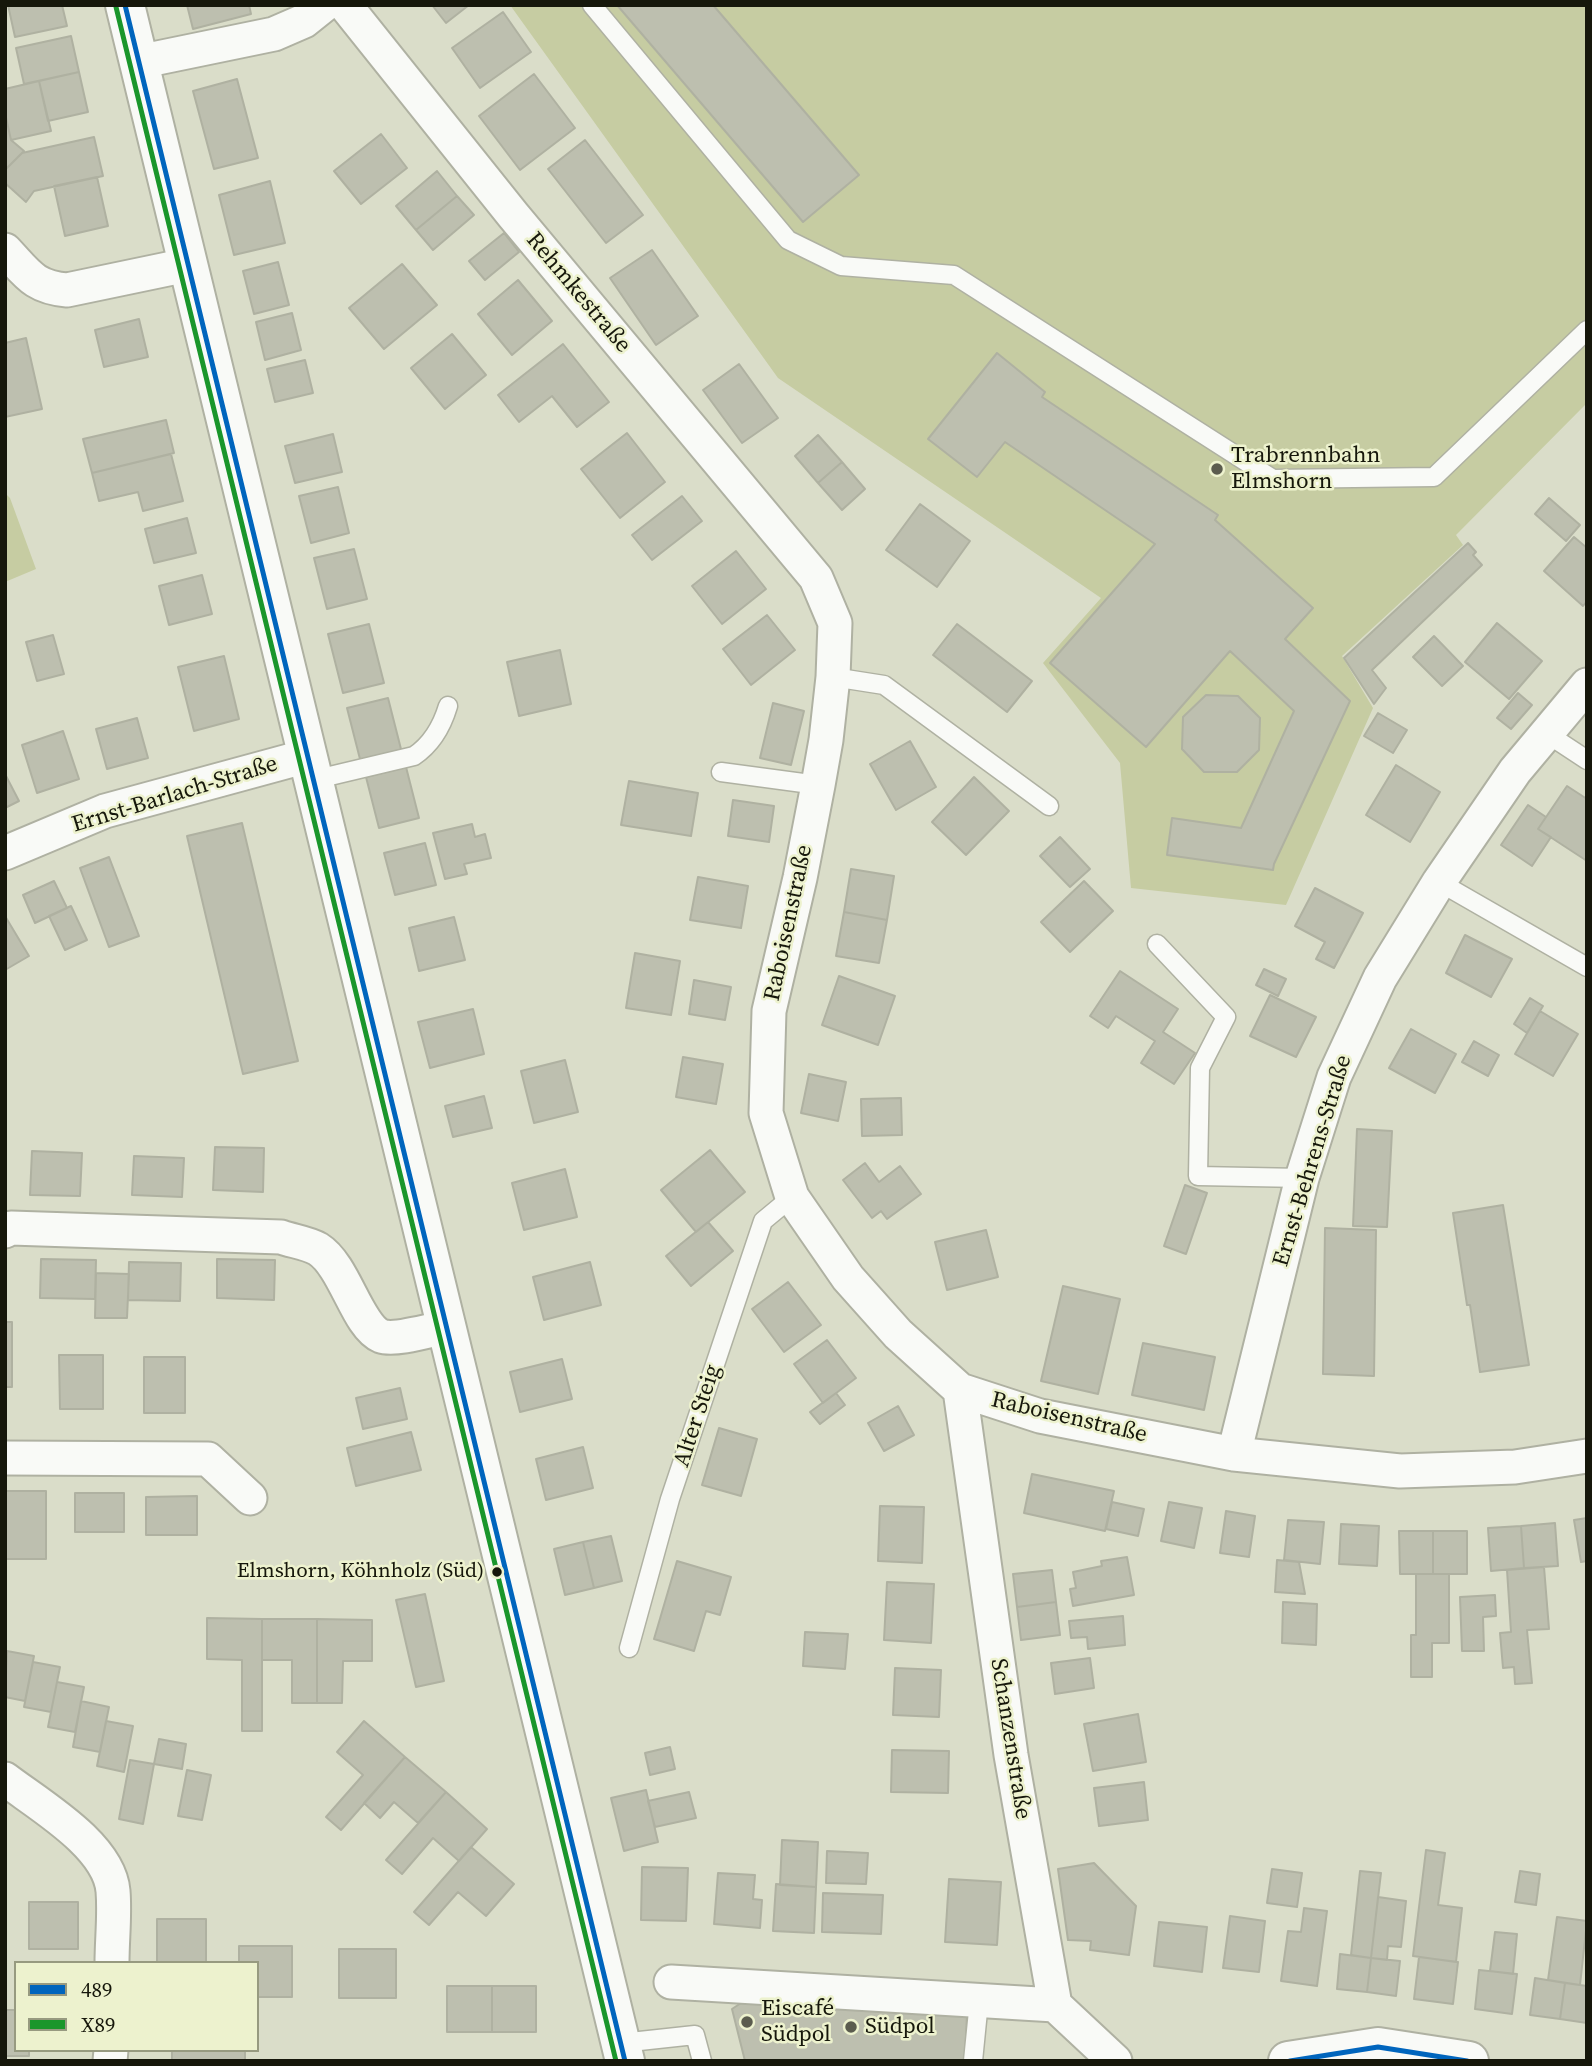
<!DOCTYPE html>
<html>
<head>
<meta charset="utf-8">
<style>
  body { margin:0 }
  #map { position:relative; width:1592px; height:2066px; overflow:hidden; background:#daddc9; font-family:"Source Serif 4",serif }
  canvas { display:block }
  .frame { position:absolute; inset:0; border:7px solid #16170b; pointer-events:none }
  .legend { position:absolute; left:14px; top:1961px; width:245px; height:91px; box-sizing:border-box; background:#edf2ce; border:2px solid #979a80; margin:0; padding:9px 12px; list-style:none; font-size:21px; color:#16170b }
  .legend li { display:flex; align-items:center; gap:14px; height:35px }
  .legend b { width:35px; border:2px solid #979a80 }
</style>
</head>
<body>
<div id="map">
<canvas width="1592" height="2066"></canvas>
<div class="frame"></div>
<ul class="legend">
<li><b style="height:9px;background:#0065bd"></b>489</li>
<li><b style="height:9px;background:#1a962b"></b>X89</li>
</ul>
</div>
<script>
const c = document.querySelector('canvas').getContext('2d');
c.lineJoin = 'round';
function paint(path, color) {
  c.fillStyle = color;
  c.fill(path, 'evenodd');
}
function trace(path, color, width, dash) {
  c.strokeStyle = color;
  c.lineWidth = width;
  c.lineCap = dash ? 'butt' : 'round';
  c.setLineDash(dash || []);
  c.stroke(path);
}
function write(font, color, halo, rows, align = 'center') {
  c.font = font + ' "Source Serif 4",serif';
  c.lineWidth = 5;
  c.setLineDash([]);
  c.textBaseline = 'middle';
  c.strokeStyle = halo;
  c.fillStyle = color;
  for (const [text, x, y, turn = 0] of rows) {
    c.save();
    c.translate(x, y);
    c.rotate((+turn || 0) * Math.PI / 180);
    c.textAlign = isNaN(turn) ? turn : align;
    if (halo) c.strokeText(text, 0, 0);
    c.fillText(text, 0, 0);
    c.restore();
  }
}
paint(new Path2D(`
  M 510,5 L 1587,5 L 1587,403 L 1456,535 L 1463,545 L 1342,656 L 1373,708 L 1286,905 L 1131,888 L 1120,763 L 1043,663 L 1101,598 L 778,378 Z
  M 5,493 L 10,498 L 36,569 L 5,582 Z`), '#c6cca2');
const building = new Path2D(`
  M 8,5 L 62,5 L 67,26 L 15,37 Z
  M 187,5 L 249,5 L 251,14 L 193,29 Z
  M 432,5 L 469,5 L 446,23 Z
  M 617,5 L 713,5 L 859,175 L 803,222 Z
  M 503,12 L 531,52 L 480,88 L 452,48 Z
  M 71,36 L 79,72 L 24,84 L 16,48 Z
  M 79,72 L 88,112 L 48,121 L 39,81 Z
  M 534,74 L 575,128 L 520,170 L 479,116 Z
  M 237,79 L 258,158 L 214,169 L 193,91 Z
  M 39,81 L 51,131 L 11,140 L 5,113 L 5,89 Z
  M 5,113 L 11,140 L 24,151 L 5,170 Z
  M 381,134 L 407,168 L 361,204 L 334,171 Z
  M 94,137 L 103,176 L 34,191 L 26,202 L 5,183 L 5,170 L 22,153 Z
  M 585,140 L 643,215 L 606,243 L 548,169 Z
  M 437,171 L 457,196 L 416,230 L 396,206 Z
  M 97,177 L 108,226 L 65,236 L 54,186 Z
  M 270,181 L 285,243 L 234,255 L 219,195 Z
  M 457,196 L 474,215 L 433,250 L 416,230 Z
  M 504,233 L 519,252 L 485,280 L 469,261 Z
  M 652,250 L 698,316 L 656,345 L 610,278 Z
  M 278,262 L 289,305 L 254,314 L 243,271 Z
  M 402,264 L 437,305 L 384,349 L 349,308 Z
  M 518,280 L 552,321 L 512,355 L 478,314 Z
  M 292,313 L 301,350 L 265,360 L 256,322 Z
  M 139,319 L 148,357 L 104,367 L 95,330 Z
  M 452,334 L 486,375 L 445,409 L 411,368 Z
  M 26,338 L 42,409 L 5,417 L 5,343 Z
  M 563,344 L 609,402 L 577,427 L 552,396 L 519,422 L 498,395 Z
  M 997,353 L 1045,392 L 1042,397 L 1218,515 L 1215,520 L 1313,608 L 1285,639 L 1350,701 L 1274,864 L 1273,870 L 1167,855 L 1172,818 L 1241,828 L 1294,711 L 1230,651 L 1146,747 L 1050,663 L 1155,544 L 1005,442 L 977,477 L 928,439 Z
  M 305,360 L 313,393 L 275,402 L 267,369 Z
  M 739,364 L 778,418 L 742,443 L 703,390 Z
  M 166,420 L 174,453 L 92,473 L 83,439 Z
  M 627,433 L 665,482 L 620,518 L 581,469 Z
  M 333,434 L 342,472 L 295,483 L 285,446 Z
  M 818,435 L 842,462 L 818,483 L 795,456 Z
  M 171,454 L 183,501 L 143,511 L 138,492 L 99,501 L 92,473 Z
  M 842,462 L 865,489 L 842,510 L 818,483 Z
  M 338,487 L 349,533 L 311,543 L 299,496 Z
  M 682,496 L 702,521 L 652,560 L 632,535 Z
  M 1549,498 L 1580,525 L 1566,541 L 1535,514 Z
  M 920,504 L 970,541 L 937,587 L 886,550 Z
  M 187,518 L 196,553 L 154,563 L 145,529 Z
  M 1574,537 L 1587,548 L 1587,601 L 1583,606 L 1544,571 Z
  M 1468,543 L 1476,552 L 1473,555 L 1482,565 L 1372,670 L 1386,688 L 1374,704 L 1344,658 Z
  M 354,549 L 367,599 L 327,609 L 314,558 Z
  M 736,551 L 766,589 L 722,624 L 692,586 Z
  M 202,575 L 212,614 L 169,625 L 159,586 Z
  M 767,615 L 795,650 L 751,685 L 723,649 Z
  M 1497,623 L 1542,661 L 1509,699 L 1465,662 Z
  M 369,624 L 384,683 L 343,693 L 328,634 Z
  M 957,624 L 1032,681 L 1007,712 L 933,655 Z
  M 53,635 L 64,674 L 37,681 L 26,642 Z
  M 1434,636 L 1463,666 L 1442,686 L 1413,657 Z
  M 560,650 L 571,704 L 519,716 L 507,662 Z
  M 224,656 L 239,719 L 194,731 L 178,667 Z
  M 1518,693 L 1532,705 L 1511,729 L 1497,718 Z
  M 1206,695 L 1238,696 L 1260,718 L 1259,750 L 1237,772 L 1204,772 L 1182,749 L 1183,717 Z
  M 388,698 L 402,753 L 361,763 L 347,708 Z
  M 773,703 L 804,711 L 791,765 L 760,758 Z
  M 1378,713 L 1407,730 L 1393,753 L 1364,736 Z
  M 137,718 L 148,758 L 107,769 L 96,729 Z
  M 63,731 L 79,779 L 37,793 L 22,745 Z
  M 910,741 L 936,787 L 896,810 L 870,764 Z
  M 1396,765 L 1440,792 L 1410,842 L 1366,815 Z
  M 406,767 L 419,818 L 379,828 L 366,777 Z
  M 5,774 L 19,801 L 5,808 Z
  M 974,777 L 1009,811 L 966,855 L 932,822 Z
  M 629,781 L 698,793 L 691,836 L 621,825 Z
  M 1567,786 L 1587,799 L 1587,861 L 1538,829 Z
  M 733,800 L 774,806 L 769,842 L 728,836 Z
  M 1528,805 L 1546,817 L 1538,829 L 1551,837 L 1532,866 L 1501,845 Z
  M 242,823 L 298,1061 L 243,1074 L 187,836 Z
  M 472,824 L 475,837 L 485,834 L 491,858 L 464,864 L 467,874 L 445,879 L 433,833 Z
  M 1060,837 L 1090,869 L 1070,887 L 1040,856 Z
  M 425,843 L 436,885 L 395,895 L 384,853 Z
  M 109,857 L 139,936 L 109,947 L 80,868 Z
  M 851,869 L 894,876 L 887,920 L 844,912 Z
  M 698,877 L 748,886 L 741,928 L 690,920 Z
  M 54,881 L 67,908 L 35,923 L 23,895 Z
  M 1084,881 L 1113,911 L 1070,952 L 1041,922 Z
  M 1315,888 L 1363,913 L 1334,968 L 1316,959 L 1325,942 L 1295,926 Z
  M 71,906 L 87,940 L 65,950 L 49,916 Z
  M 844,912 L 887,920 L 879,963 L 836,956 Z
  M 5,916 L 29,956 L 5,970 Z
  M 454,917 L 465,960 L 419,971 L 409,928 Z
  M 1465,935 L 1512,959 L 1491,997 L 1446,973 Z
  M 635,953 L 680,961 L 671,1015 L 626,1008 Z
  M 1264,969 L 1286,979 L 1278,996 L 1256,985 Z
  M 1120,971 L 1178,1009 L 1163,1032 L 1195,1053 L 1174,1084 L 1141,1063 L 1155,1041 L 1116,1016 L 1108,1028 L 1090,1016 Z
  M 839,976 L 895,996 L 878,1045 L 822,1025 Z
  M 694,980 L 731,987 L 725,1020 L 689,1014 Z
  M 1270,995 L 1316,1017 L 1296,1057 L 1250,1036 Z
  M 1530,998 L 1543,1006 L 1527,1033 L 1514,1024 Z
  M 473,1009 L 484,1054 L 430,1068 L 418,1022 Z
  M 1540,1011 L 1578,1034 L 1553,1076 L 1515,1054 Z
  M 1411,1029 L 1456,1054 L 1435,1093 L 1389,1068 Z
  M 1474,1041 L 1499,1055 L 1488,1076 L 1462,1062 Z
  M 683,1057 L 723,1064 L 716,1104 L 676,1097 Z
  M 565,1060 L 578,1112 L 534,1123 L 521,1071 Z
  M 809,1074 L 846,1082 L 838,1121 L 801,1113 Z
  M 484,1096 L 492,1128 L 453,1137 L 445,1106 Z
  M 901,1098 L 902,1135 L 862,1136 L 861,1099 Z
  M 1357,1129 L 1392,1131 L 1387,1227 L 1353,1226 Z
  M 215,1147 L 264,1148 L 263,1192 L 213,1190 Z
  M 710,1150 L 745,1192 L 696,1232 L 661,1190 Z
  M 32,1151 L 82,1153 L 80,1196 L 30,1195 Z
  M 134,1156 L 184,1158 L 182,1197 L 132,1195 Z
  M 865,1163 L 879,1182 L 900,1166 L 921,1194 L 887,1219 L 881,1211 L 872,1218 L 843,1180 Z
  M 565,1169 L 577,1217 L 524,1230 L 512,1183 Z
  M 1185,1185 L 1207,1193 L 1186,1254 L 1164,1246 Z
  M 1503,1205 L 1529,1365 L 1480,1372 L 1470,1305 L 1467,1305 L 1453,1213 Z
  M 708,1222 L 733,1251 L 691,1286 L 666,1256 Z
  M 1325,1228 L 1376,1230 L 1374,1376 L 1323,1374 Z
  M 986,1230 L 998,1277 L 947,1290 L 935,1242 Z
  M 41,1259 L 96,1260 L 95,1299 L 40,1298 Z
  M 217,1259 L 275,1260 L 274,1300 L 217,1298 Z
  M 129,1262 L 181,1263 L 180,1301 L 128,1300 Z
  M 590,1262 L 601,1305 L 544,1320 L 533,1277 Z
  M 96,1273 L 129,1274 L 127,1318 L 95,1318 Z
  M 788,1282 L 821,1325 L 784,1352 L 752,1309 Z
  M 1063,1286 L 1120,1299 L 1098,1394 L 1041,1381 Z
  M 5,1322 L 12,1322 L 12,1387 L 5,1387 Z
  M 827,1340 L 856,1378 L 823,1403 L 794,1364 Z
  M 1143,1343 L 1215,1357 L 1204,1410 L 1132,1395 Z
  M 59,1355 L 103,1355 L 103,1409 L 60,1409 Z
  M 144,1357 L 185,1357 L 185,1413 L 144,1413 Z
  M 562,1359 L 572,1399 L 520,1412 L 510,1372 Z
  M 400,1388 L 407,1419 L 363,1429 L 356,1398 Z
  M 836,1393 L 845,1405 L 820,1424 L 810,1412 Z
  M 898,1406 L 914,1435 L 884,1451 L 868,1423 Z
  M 719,1428 L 757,1439 L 741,1496 L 702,1485 Z
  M 411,1432 L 421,1470 L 356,1486 L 347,1448 Z
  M 583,1447 L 593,1488 L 546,1500 L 536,1459 Z
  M 1032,1474 L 1114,1491 L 1105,1531 L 1024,1513 Z
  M 5,1491 L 46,1491 L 46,1559 L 5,1559 Z
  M 75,1493 L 124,1493 L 124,1532 L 75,1532 Z
  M 197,1496 L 197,1535 L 146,1535 L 146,1497 Z
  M 1112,1502 L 1144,1509 L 1138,1536 L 1106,1529 Z
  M 1169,1502 L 1202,1508 L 1194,1548 L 1161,1541 Z
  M 880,1506 L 924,1507 L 922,1563 L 878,1561 Z
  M 1226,1511 L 1255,1516 L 1249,1557 L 1220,1553 Z
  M 1587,1518 L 1587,1561 L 1581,1562 L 1574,1520 Z
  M 1288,1520 L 1324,1522 L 1320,1564 L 1284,1560 Z
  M 1555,1523 L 1558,1566 L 1524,1568 L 1521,1526 Z
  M 1341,1524 L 1379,1526 L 1377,1566 L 1339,1564 Z
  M 1521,1526 L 1524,1568 L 1491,1571 L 1488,1528 Z
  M 1399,1531 L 1433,1531 L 1433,1574 L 1400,1574 Z
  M 1433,1531 L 1467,1531 L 1467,1574 L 1433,1574 Z
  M 611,1536 L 622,1581 L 594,1588 L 583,1542 Z
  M 583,1542 L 594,1588 L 565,1595 L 554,1549 Z
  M 1127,1557 L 1134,1595 L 1073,1606 L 1070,1589 L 1076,1588 L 1073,1572 L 1102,1566 L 1101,1561 Z
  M 1277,1560 L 1299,1562 L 1305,1594 L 1275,1592 Z
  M 677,1561 L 731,1577 L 720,1615 L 706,1611 L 694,1651 L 654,1639 Z
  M 1544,1567 L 1549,1629 L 1527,1630 L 1532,1683 L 1515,1684 L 1514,1667 L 1503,1668 L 1500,1633 L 1511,1632 L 1507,1570 Z
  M 1052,1570 L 1056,1602 L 1017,1607 L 1013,1574 Z
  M 1416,1574 L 1449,1574 L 1449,1643 L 1432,1643 L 1432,1677 L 1411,1677 L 1411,1635 L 1416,1635 Z
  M 887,1582 L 934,1584 L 931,1643 L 884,1640 Z
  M 425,1594 L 444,1681 L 416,1687 L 396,1600 Z
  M 1495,1595 L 1496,1616 L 1483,1617 L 1484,1651 L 1462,1651 L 1460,1597 Z
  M 1056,1602 L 1060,1635 L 1021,1640 L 1017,1607 Z
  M 1283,1602 L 1317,1604 L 1316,1645 L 1282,1643 Z
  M 1123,1616 L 1125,1645 L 1088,1649 L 1087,1637 L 1071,1638 L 1069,1621 Z
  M 207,1618 L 262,1619 L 262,1731 L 242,1731 L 242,1660 L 207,1659 Z
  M 262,1619 L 317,1619 L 317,1703 L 292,1703 L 292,1660 L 262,1660 Z
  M 317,1619 L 372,1620 L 372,1661 L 343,1661 L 342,1703 L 317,1703 Z
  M 805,1632 L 848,1634 L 845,1669 L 803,1666 Z
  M 7,1651 L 34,1656 L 25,1701 L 5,1697 Z
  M 1090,1658 L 1094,1688 L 1055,1694 L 1051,1663 Z
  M 33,1662 L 60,1667 L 51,1712 L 24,1707 Z
  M 895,1668 L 941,1670 L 939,1717 L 893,1715 Z
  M 57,1682 L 84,1687 L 75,1732 L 48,1727 Z
  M 81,1701 L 109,1707 L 100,1752 L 73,1747 Z
  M 1138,1714 L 1146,1762 L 1093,1771 L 1084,1724 Z
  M 106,1721 L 133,1726 L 124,1772 L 97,1766 Z
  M 364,1721 L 405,1757 L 341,1830 L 326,1817 L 363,1775 L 337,1752 Z
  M 159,1739 L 186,1744 L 182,1769 L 154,1764 Z
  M 670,1747 L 675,1769 L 650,1775 L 645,1753 Z
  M 892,1750 L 949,1751 L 948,1793 L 891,1792 Z
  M 405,1757 L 446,1792 L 418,1823 L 394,1802 L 380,1818 L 364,1803 Z
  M 130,1760 L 154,1764 L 143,1824 L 119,1819 Z
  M 187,1770 L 211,1775 L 202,1820 L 178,1816 Z
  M 1144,1782 L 1148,1820 L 1099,1826 L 1094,1788 Z
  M 646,1790 L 658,1842 L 624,1851 L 611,1798 Z
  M 446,1792 L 487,1829 L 459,1861 L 433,1838 L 402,1874 L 386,1860 Z
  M 689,1792 L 696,1818 L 655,1827 L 648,1801 Z
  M 782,1840 L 818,1842 L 816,1887 L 780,1885 Z
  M 471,1847 L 514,1884 L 486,1916 L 458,1892 L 429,1925 L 414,1912 Z
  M 1426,1850 L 1445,1853 L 1438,1905 L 1462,1908 L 1456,1962 L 1413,1956 Z
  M 827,1851 L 868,1853 L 866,1884 L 826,1883 Z
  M 1094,1863 L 1136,1906 L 1129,1955 L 1090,1950 L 1091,1941 L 1068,1940 L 1058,1869 Z
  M 642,1867 L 688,1868 L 686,1921 L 641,1920 Z
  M 1272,1869 L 1302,1873 L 1297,1907 L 1267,1903 Z
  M 1360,1871 L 1381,1873 L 1371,1958 L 1351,1955 Z
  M 1520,1871 L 1540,1874 L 1536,1905 L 1515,1902 Z
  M 718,1873 L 755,1875 L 753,1899 L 762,1900 L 760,1928 L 714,1924 Z
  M 949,1879 L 1001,1882 L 997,1945 L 945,1942 Z
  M 776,1884 L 816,1887 L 814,1933 L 773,1931 Z
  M 823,1893 L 883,1895 L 881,1934 L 822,1932 Z
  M 1378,1897 L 1406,1901 L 1401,1947 L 1388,1946 L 1387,1960 L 1371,1958 Z
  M 29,1902 L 78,1902 L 78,1949 L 29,1949 Z
  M 1304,1908 L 1327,1911 L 1317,1986 L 1281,1981 L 1288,1931 L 1301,1932 Z
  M 1230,1916 L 1265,1921 L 1259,1972 L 1223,1968 Z
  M 1557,1917 L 1587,1921 L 1580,1985 L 1548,1980 Z
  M 157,1919 L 206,1919 L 206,1962 L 157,1962 Z
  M 1159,1922 L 1207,1927 L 1202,1972 L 1154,1966 Z
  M 1495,1932 L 1517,1934 L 1513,1974 L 1490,1971 Z
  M 239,1946 L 292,1946 L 292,1997 L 257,1997 L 257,1963 L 239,1963 Z
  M 339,1949 L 396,1949 L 396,1998 L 339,1998 Z
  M 1340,1954 L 1371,1958 L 1367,1992 L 1337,1989 Z
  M 1419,1957 L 1458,1962 L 1453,2004 L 1414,1999 Z
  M 1371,1958 L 1400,1961 L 1396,1996 L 1367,1992 Z
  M 1479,1970 L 1517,1974 L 1512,2014 L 1475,2009 Z
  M 1535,1978 L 1565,1983 L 1560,2019 L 1530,2015 Z
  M 1565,1983 L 1587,1986 L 1587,2023 L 1560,2019 Z
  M 447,1986 L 492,1986 L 492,2032 L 447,2032 Z
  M 492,1986 L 536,1986 L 536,2032 L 492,2032 Z
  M 756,1993 L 967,2014 L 965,2061 L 745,2061 L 732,2009 Z
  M 5,2010 L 16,2010 L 16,2050 L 29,2050 L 29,2056 L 5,2056 Z
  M 172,2050 L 245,2050 L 245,2061 L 172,2061 Z`);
paint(building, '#bdbfaf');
trace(building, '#afb1a1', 2);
const service = new Path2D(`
  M 592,5 L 788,240 L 841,266 L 954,275 L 1273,479 L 1434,477 L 1587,330
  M 833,677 L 884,685 L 1049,806
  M 1546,733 L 1587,760
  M 721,772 L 818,785
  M 313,780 L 414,756 C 432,744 442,726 448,706
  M 1439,882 L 1587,967
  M 1157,944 L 1226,1017 L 1200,1068 L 1198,1176 L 1302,1178
  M 629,1648 L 670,1499 L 763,1221 L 792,1197
  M 621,2043 L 695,2035 L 702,2061
  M 973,2061 L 979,2001`);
const minor = new Path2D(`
  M 345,5 L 513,215 L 816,578 L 835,623 L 833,677 L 826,740 L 818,785 L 800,878 L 769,1011 L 766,1113 L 792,1197 L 848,1278 L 898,1334 L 960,1390 L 1040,1416 L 1234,1454 L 1400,1471 L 1515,1467 L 1587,1456
  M 138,62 L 274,34 L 304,21 L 324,5
  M 5,250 C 27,273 33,287 67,290 L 187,265
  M 5,853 L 105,811 L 307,756
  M 5,1231 L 11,1228 L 281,1237 C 292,1241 308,1243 318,1249 C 345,1266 357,1326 381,1336 C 395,1341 431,1330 446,1327
  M 960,1390 L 1011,1755 L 1055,2005 L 1115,2061
  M 1234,1454 L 1302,1178 L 1334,1077 L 1380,978 L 1439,882 L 1515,771 L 1587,685
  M 5,1458 L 208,1459 L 250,1498
  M 5,1779 C 39,1805 109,1845 113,1891 C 115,1915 112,1939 112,1963
  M 671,1982 L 1055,2005
  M 110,2061 L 111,2050`);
const tertiary = new Path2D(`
  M 1288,2061 L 1378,2047 L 1469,2061`);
const primary = new Path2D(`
  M 125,5 L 625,2061`);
trace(service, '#afb1a2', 21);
trace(minor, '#afb1a2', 37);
trace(tertiary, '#afb1a2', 42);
trace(primary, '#afb1a2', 42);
trace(service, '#f9faf7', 18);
trace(minor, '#f9faf7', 33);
trace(tertiary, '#f9faf7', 38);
trace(primary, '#f9faf7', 38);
trace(new Path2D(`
  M 125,5 L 625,2061
  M 1290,2061 L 1378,2047 L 1467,2061`), '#0065bd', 5);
trace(new Path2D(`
  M 116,7 L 616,2061`), '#1a962b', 5);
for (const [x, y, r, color] of [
  [1217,469,7,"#5b5c4e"],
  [497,1572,6,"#16170b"],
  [747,2022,7,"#5b5c4e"],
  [851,2027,7,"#5b5c4e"]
]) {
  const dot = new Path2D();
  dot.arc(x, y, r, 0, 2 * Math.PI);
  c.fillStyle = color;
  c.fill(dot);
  trace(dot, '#edf2ce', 2.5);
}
write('21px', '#16170b', '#edf2ce', [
  ["Elmshorn, Köhnholz (Süd)",484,1572]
], 'right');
write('23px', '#16170b', '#edf2ce', [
  ["Rehmkestraße",578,293,50],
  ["Ernst-Barlach-Straße",175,795,-17],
  ["Raboisenstraße",789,923,-78],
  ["Ernst-Behrens-Straße",1313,1161,-73],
  ["Alter Steig",698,1416,-72],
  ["Raboisenstraße",1069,1418,13],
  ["Schanzenstraße",1010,1739,81]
]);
write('23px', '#16170b', '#edf2ce', [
  ["Trabrennbahn",1231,456],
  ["Elmshorn",1231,482],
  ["Eiscafé",761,2009],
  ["Südpol",761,2035],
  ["Südpol",865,2027]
], 'left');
</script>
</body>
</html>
